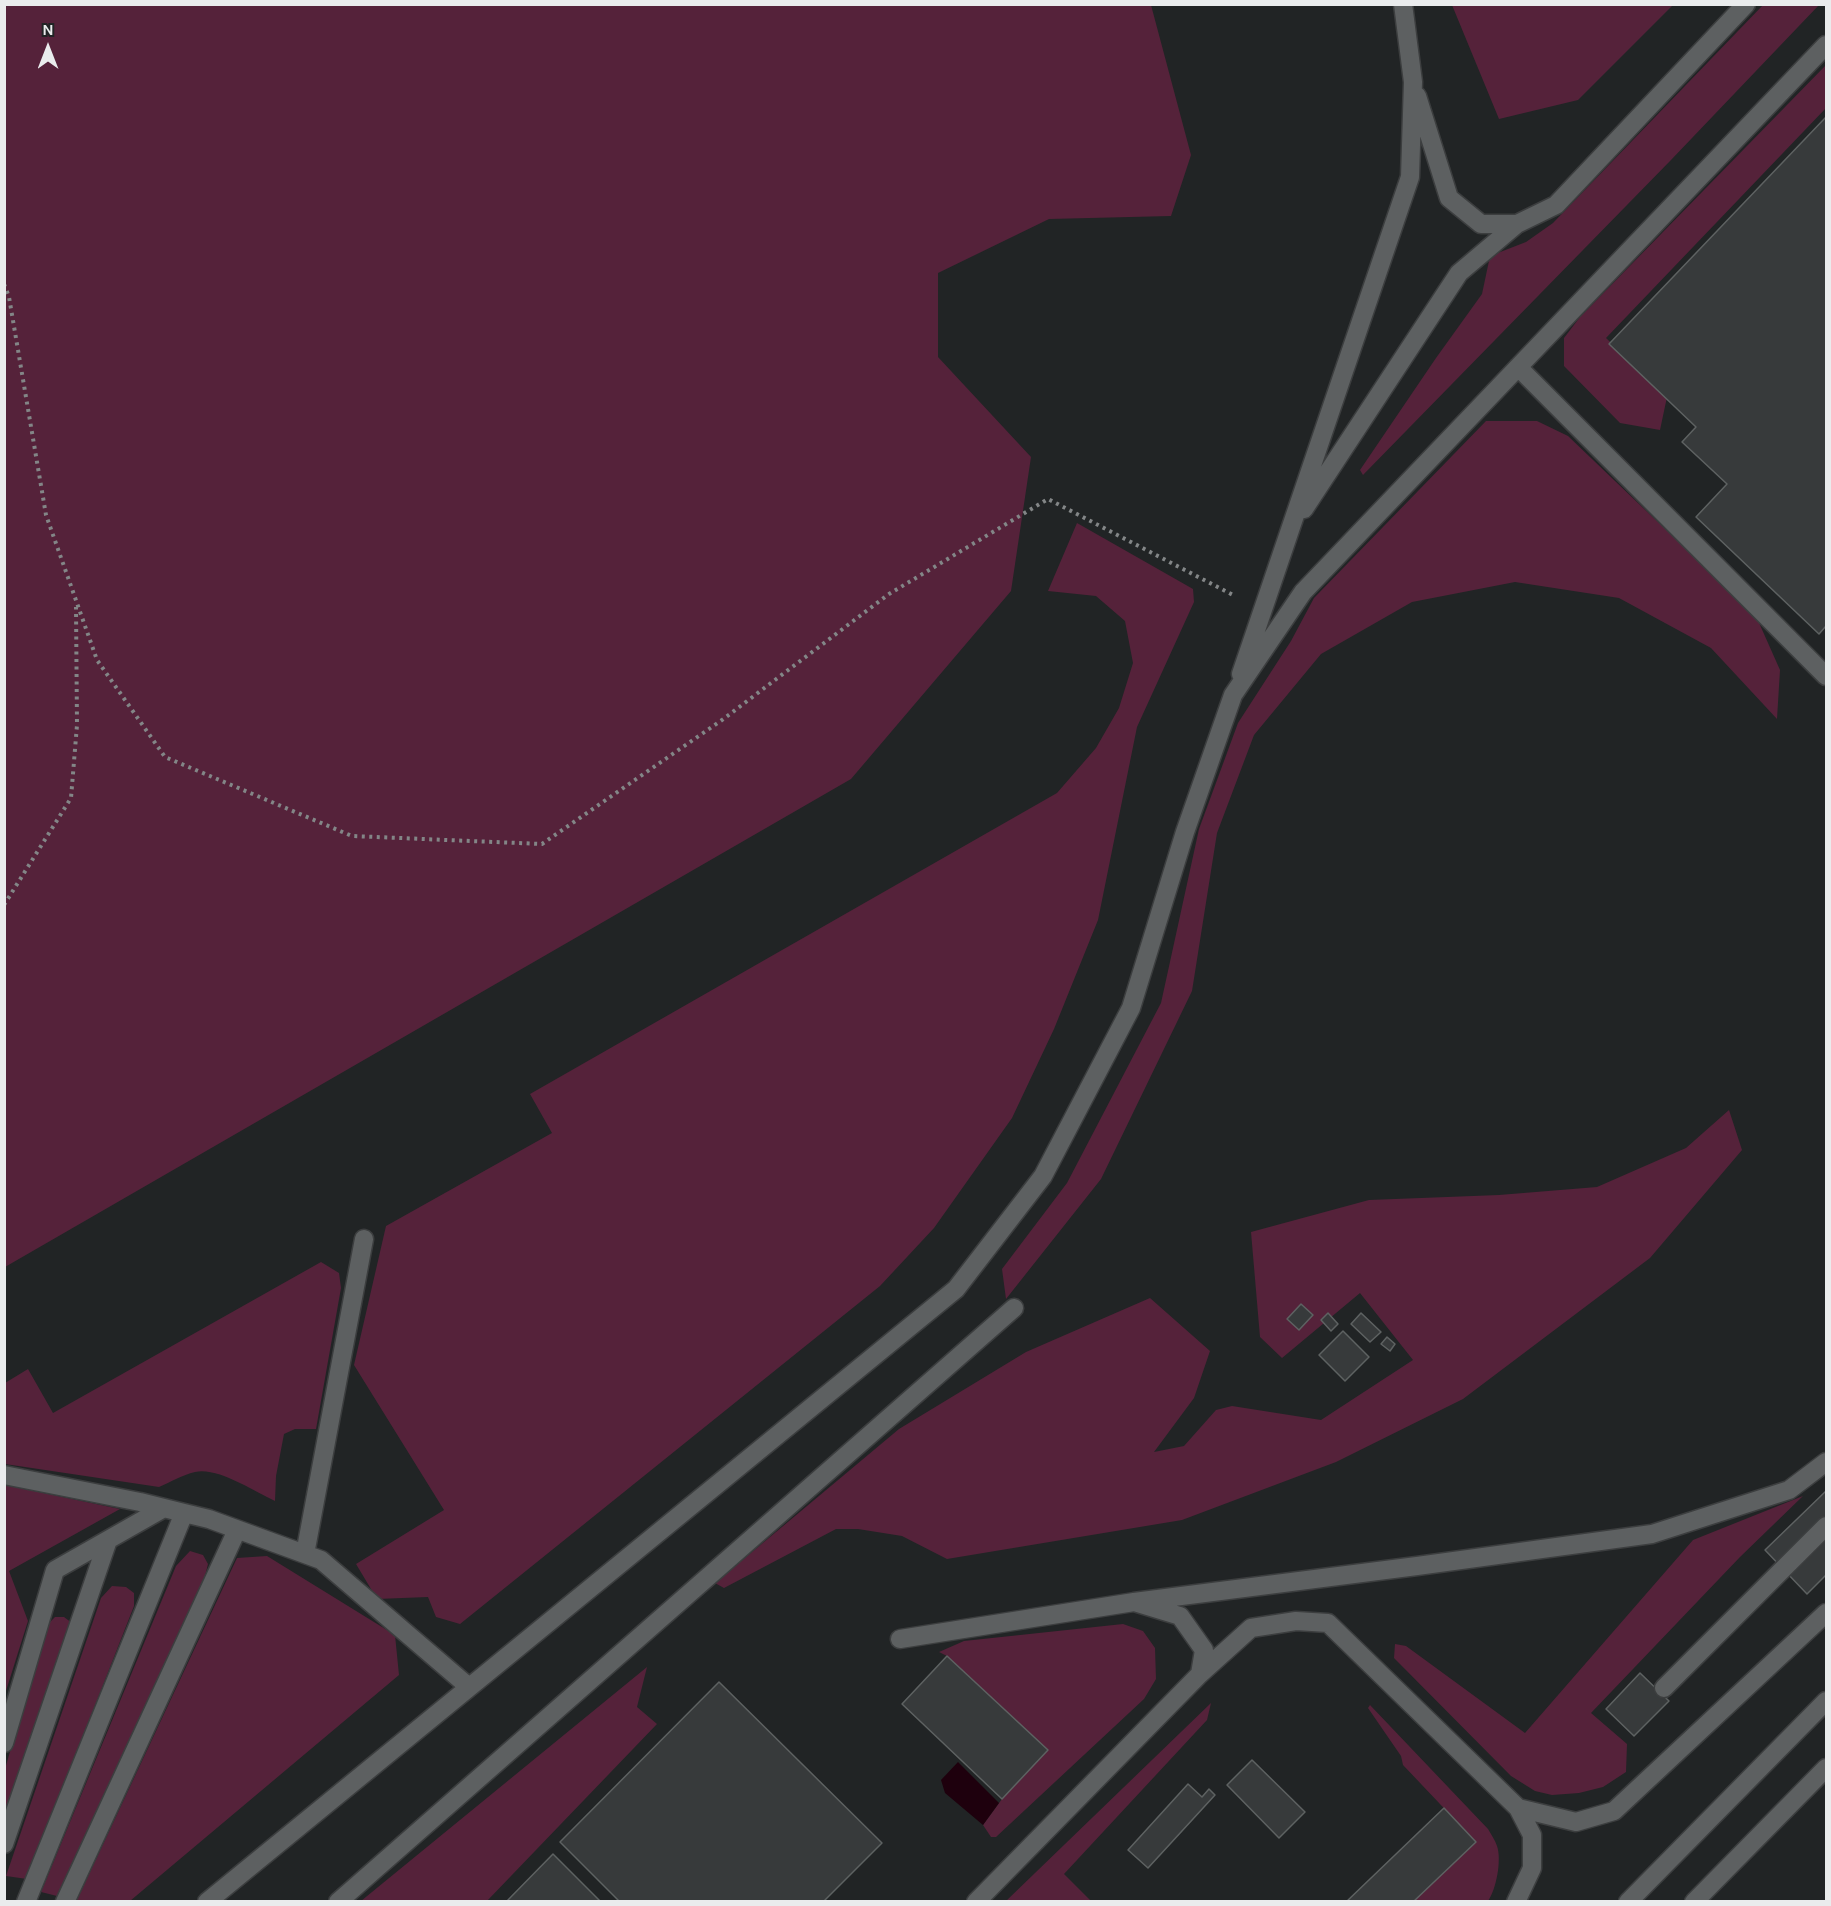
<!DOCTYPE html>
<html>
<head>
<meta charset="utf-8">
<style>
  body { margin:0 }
  #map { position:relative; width:1831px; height:1906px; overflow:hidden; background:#212425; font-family:Karla,sans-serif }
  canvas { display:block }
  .frame { position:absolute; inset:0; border:6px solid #eaeced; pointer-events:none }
  .north { position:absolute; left:18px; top:18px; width:60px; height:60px; -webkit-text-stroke:4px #212425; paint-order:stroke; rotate:0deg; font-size:16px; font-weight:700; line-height:24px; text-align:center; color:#eaeced }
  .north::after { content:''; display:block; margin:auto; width:21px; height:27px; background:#eaeced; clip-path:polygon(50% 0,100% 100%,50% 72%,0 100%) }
</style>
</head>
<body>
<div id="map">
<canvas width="1831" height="1906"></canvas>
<div class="frame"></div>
<div class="north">N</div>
</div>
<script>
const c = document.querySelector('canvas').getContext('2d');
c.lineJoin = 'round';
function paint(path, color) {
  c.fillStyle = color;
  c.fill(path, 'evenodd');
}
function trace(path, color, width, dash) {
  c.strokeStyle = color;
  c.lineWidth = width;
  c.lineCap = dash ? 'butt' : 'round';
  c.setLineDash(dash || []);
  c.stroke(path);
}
paint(new Path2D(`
  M 5,4 L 1151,5 L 1191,155 L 1171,216 L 1049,219 L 938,273 L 938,357 L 1031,457 L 1011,591 L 851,779 L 5,1267 Z
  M 1452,5 L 1673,5 L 1578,100 L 1499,119 Z
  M 1763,5 L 1819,5 L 1671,160 L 1363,475 L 1360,470 L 1436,358 L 1482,294 L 1490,256 L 1526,242 L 1553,223 Z
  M 1826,65 L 1826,108 L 1606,338 L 1667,397 L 1660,430 L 1620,423 L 1564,366 L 1564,338 L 1580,317 Z
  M 1486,421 L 1537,421 L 1568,436 L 1756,616 L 1780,670 L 1777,719 L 1711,648 L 1619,598 L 1515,582 L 1412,602 L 1321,654 L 1254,735 L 1217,833 L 1192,991 L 1101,1179 L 1006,1299 L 1002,1269 L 1067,1183 L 1161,1003 L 1199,829 L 1238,723 L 1291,641 L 1314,598 Z
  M 1077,523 L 1193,589 L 1194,602 L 1137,727 L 1098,920 L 1054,1029 L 1012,1118 L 934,1228 L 880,1286 L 460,1624 L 436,1617 L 428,1597 L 377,1599 L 356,1564 L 444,1510 L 354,1365 L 386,1226 L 552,1133 L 530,1094 L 1057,793 L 1096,748 L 1119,708 L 1133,663 L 1125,621 L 1096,596 L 1048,591 Z
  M 1729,1110 L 1742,1150 L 1650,1258 L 1463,1399 L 1336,1462 L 1182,1520 L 947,1559 L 902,1536 L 858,1529 L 836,1529 L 724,1588 L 715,1583 L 899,1429 L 1026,1352 L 1150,1298 L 1210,1351 L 1194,1398 L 1154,1452 L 1184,1446 L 1216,1410 L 1232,1406 L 1321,1420 L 1413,1360 L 1360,1293 L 1282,1358 L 1260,1337 L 1251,1232 L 1369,1200 L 1499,1195 L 1597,1187 L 1686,1148 Z
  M 321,1262 L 339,1273 L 341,1288 L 316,1429 L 295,1429 L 284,1434 L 276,1476 L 275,1501 C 253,1491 218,1467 195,1472 C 182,1475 171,1482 159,1487 L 5,1464 L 5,1383 L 28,1369 L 53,1413 Z
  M 5,1485 L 120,1509 L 9,1571 L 28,1621 L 5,1694 Z
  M 1803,1496 L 1740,1557 L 1591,1713 L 1627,1744 L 1626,1772 L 1603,1787 L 1579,1793 L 1552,1795 L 1535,1791 L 1511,1776 L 1394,1658 L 1395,1644 L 1406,1646 L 1525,1733 L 1693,1540 Z
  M 190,1551 L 203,1555 L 208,1564 L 205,1576 L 57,1896 L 41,1892 L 176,1566 Z
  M 267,1556 L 395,1635 L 399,1675 L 130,1901 L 76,1902 L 237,1558 Z
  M 112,1586 L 126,1587 L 134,1593 L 134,1606 L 27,1879 L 6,1876 L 101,1598 Z
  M 55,1617 L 64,1617 L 72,1623 L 5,1827 L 5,1769 L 46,1626 Z
  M 1123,1624 L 1143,1631 L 1155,1648 L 1156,1679 L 1144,1699 L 996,1837 L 991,1837 L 983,1825 L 1002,1799 L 1048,1750 L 947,1656 L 939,1652 L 964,1641 Z
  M 647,1667 L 637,1707 L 657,1724 L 487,1901 L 361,1901 Z
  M 1211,1703 L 1207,1720 L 1064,1874 L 1091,1901 L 1006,1901 Z
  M 1370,1705 L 1488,1829 C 1491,1834 1495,1840 1497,1846 C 1502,1860 1496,1890 1488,1901 L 1413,1901 L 1476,1842 L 1403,1765 L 1401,1756 L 1368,1708 Z`), '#55223a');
paint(new Path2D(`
  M 958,1762 L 999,1803 L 983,1825 L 945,1793 L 941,1780 Z`), '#1e000d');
const building = new Path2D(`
  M 1826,117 L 1826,626 L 1819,634 L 1696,517 L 1727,484 L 1682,442 L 1696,427 L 1609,344 Z
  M 1301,1304 L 1313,1315 L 1299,1330 L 1287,1319 Z
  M 1328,1313 L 1338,1324 L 1331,1331 L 1321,1320 Z
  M 1361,1313 L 1381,1332 L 1370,1342 L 1351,1324 Z
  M 1343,1331 L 1369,1357 L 1345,1381 L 1319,1355 Z
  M 1387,1337 L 1395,1344 L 1390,1351 L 1381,1344 Z
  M 1826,1491 L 1826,1575 L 1807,1594 L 1765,1550 Z
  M 947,1656 L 1048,1750 L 1002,1799 L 902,1704 Z
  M 1640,1673 L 1669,1701 L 1634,1736 L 1606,1709 Z
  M 719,1682 L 882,1843 L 823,1902 L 620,1902 L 560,1842 Z
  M 1252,1760 L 1305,1812 L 1279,1838 L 1227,1785 Z
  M 1188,1784 L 1202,1797 L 1209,1789 L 1215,1795 L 1148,1868 L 1128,1850 Z
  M 1444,1808 L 1476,1842 L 1413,1902 L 1346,1902 Z
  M 553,1854 L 601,1902 L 506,1902 Z`);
paint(building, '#373a3b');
trace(building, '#5e6262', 1.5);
const service = new Path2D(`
  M 1417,96 L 1449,198 L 1481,224 L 1517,224 L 1556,205 L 1746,4
  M 1518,367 L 1826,676
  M 1304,509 L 1459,273 L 1517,224
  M 1241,674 L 1410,177 L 1413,82 L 1403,4
  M 4,1475 L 140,1502 L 184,1513 L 209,1519 L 321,1560 L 469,1687
  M 305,1554 L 364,1239
  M 1134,1602 L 1417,1566 L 1652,1534 L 1789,1490 L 1826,1462
  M 900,1639 L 1134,1602 L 1180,1616 L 1204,1650 L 1200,1674 L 976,1902
  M 1200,1674 L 1251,1628 L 1296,1621 L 1328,1623 L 1518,1808 L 1576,1822 L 1614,1811 L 1826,1613
  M 1664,1688 L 1826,1526
  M 4,1743 L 55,1570 L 164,1508
  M 4,1844 L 108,1540
  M 26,1902 L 184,1513
  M 65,1902 L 237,1530
  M 207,1902 L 956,1289 L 1043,1176 L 1131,1008 L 1185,832 L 1233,695 L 1303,592 L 1826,45
  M 338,1902 L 1014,1308
  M 1516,1902 L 1532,1868 L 1532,1835 L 1518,1808
  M 1628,1902 L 1826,1701
  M 1694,1902 L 1826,1768`);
trace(service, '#3c3e3f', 21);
trace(new Path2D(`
  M 4,284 L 9,297 L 46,515 L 97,660 L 165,757 L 352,836 L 542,844 L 722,720 L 889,594 L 1048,499 L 1235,596
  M 4,905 L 71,798 L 77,725 L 76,607`), '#838687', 4, [3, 4.5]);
trace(service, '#5d6061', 18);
</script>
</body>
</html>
